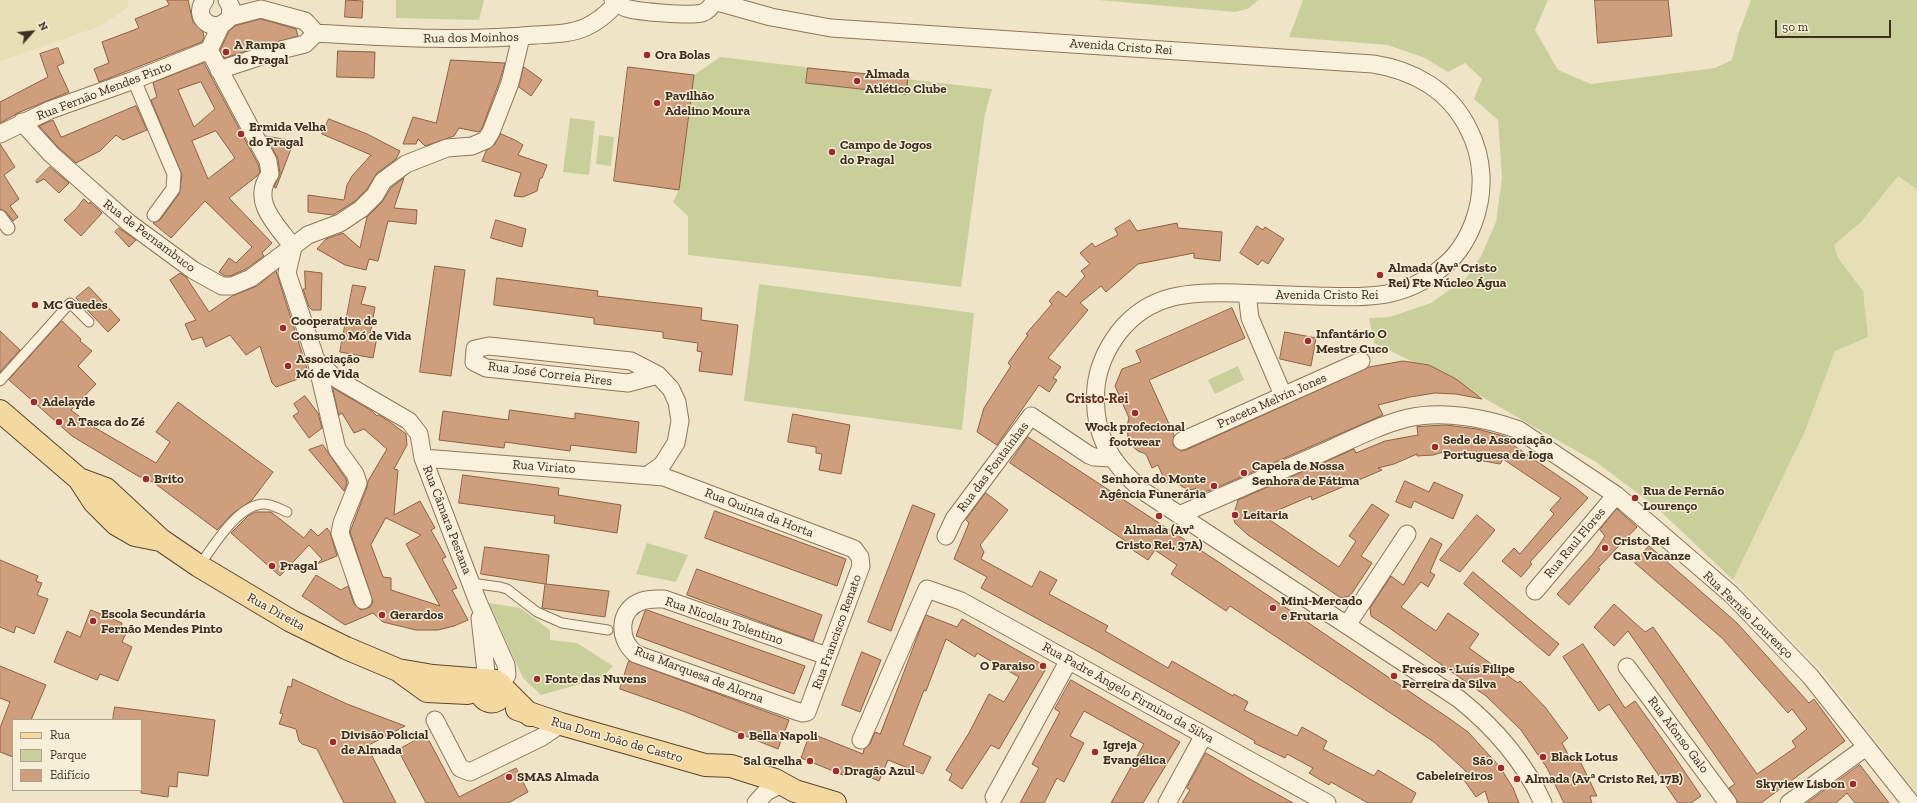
<!DOCTYPE html>
<html>
<head>
<meta charset="utf-8">
<style>
  body { margin:0 }
  #map { position:relative; width:1917px; height:803px; overflow:hidden; background:#f0e4c8; font-family:"Zilla Slab",serif }
  canvas { display:block }
  .legend { position:absolute; left:12px; top:719px; width:130px; height:72px; box-sizing:border-box; background:#f7eed8; border:1px solid #ada18e; margin:0; padding:5px 7px; list-style:none; font-size:12px; color:#3d2e20 }
  .legend li { display:flex; align-items:center; gap:8px; height:20px }
  .legend b { width:20px; border:1px solid #ada18e }
  .north { position:absolute; left:12px; top:12px; width:40px; height:40px; -webkit-text-stroke:3px #f7eed8; paint-order:stroke; rotate:63deg; font-size:11px; font-weight:700; line-height:16px; text-align:center; color:#3d2e20 }
  .north::after { content:''; display:block; margin:auto; width:14px; height:18px; background:#3d2e20; clip-path:polygon(50% 0,100% 100%,50% 72%,0 100%) }
  .scale { position:absolute; left:1775px; top:20px; width:116px; height:18px; box-sizing:border-box; border:2px solid #3d2e20; border-top:0; padding-left:5px; font-size:12px; line-height:14px; white-space:nowrap; color:#3d2e20; -webkit-text-stroke:3px #f7eed8; paint-order:stroke }
</style>
</head>
<body>
<div id="map">
<canvas width="1917" height="803"></canvas>
<ul class="legend">
<li><b style="height:5px;background:#f3d9a0"></b>Rua</li>
<li><b style="height:11px;background:#c9cf9b"></b>Parque</li>
<li><b style="height:11px;background:#cf9f7d"></b>Edifício</li>
</ul>
<div class="north">N</div>
<div class="scale">50 m</div>
</div>
<script>
const c = document.querySelector('canvas').getContext('2d');
c.lineJoin = 'round';
function paint(path, color) {
  c.fillStyle = color;
  c.fill(path, 'evenodd');
}
function trace(path, color, width, dash) {
  c.strokeStyle = color;
  c.lineWidth = width;
  c.lineCap = dash ? 'butt' : 'round';
  c.setLineDash(dash || []);
  c.stroke(path);
}
function write(font, color, halo, rows, align = 'center') {
  c.font = font + ' "Zilla Slab",serif';
  c.lineWidth = 3;
  c.setLineDash([]);
  c.textBaseline = 'middle';
  c.strokeStyle = halo;
  c.fillStyle = color;
  for (const [text, x, y, turn = 0] of rows) {
    c.save();
    c.translate(x, y);
    c.rotate((+turn || 0) * Math.PI / 180);
    c.textAlign = isNaN(turn) ? turn : align;
    if (halo) c.strokeText(text, 0, 0);
    c.fillText(text, 0, 0);
    c.restore();
  }
}
paint(new Path2D(`
  M 0,0 L 129,0 L 127,8 L 101,26 L 0,61 Z
  M 1898,175 L 1917,189 L 1917,794 L 1822,671 L 1733,580 L 1806,429 L 1835,351 L 1863,291 L 1838,258 L 1834,245 L 1861,222 Z`), '#e6deb5');
paint(new Path2D(`
  M 396,0 L 484,0 L 479,20 L 396,18 Z
  M 1098,0 L 1259,0 L 1247,9 L 1235,12 Z
  M 1303,0 L 1548,0 L 1535,30 L 1558,70 L 1591,84 L 1715,68 L 1732,60 L 1738,35 L 1751,0 L 1917,0 L 1917,189 L 1898,176 L 1861,222 L 1834,245 L 1838,258 L 1863,291 L 1868,337 L 1835,351 L 1806,429 L 1733,580 L 1656,507 L 1596,462 L 1475,393 L 1456,379 L 1429,365 L 1413,362 L 1374,343 L 1369,318 L 1390,317 L 1431,303 L 1466,278 L 1481,256 L 1496,222 L 1502,178 L 1498,120 L 1474,99 L 1482,79 L 1465,63 L 1448,72 L 1425,58 L 1388,45 L 1289,37 Z
  M 720,57 L 992,89 L 985,114 L 961,287 L 688,255 L 688,216 L 673,202 L 679,190 L 694,75 Z
  M 570,118 L 595,121 L 589,175 L 563,172 Z
  M 599,135 L 614,137 L 611,166 L 596,164 Z
  M 759,284 L 974,313 L 962,430 L 744,401 Z
  M 1238,366 L 1244,380 L 1215,394 L 1208,380 Z
  M 647,543 L 688,555 L 676,582 L 636,574 Z
  M 489,603 L 520,608 L 550,630 L 550,640 L 577,643 L 613,666 L 602,678 L 541,695 L 523,678 Z`), '#c9cf9b');
const building = new Path2D(`
  M 167,0 L 188,0 L 193,22 L 203,32 L 204,37 L 202,42 L 99,82 L 94,69 L 109,63 L 102,42 L 139,28 L 135,19 L 169,5 Z
  M 346,0 L 363,1 L 362,18 L 345,17 Z
  M 1595,0 L 1668,0 L 1672,36 L 1598,43 Z
  M 261,19 L 296,29 L 298,36 L 224,58 L 220,50 L 229,31 L 235,26 Z
  M 58,48 L 64,63 L 57,66 L 69,92 L 20,112 L 0,123 L 0,102 L 48,77 L 40,54 Z
  M 338,51 L 375,52 L 374,78 L 337,77 Z
  M 451,60 L 505,63 L 500,80 L 482,128 L 479,132 L 459,128 L 454,136 L 425,146 L 418,139 L 416,144 L 403,144 L 413,117 L 436,123 Z
  M 204,63 L 258,164 L 260,172 L 257,176 L 229,198 L 272,243 L 262,253 L 264,256 L 246,269 L 230,276 L 225,276 L 219,272 L 229,258 L 236,263 L 252,247 L 205,201 L 171,238 L 153,223 L 160,220 L 179,194 L 182,175 L 151,100 L 157,97 L 153,83 ZM 201,82 L 215,109 L 194,127 L 178,90 ZM 216,131 L 235,158 L 208,179 L 192,141 Z
  M 524,67 L 542,80 L 531,96 L 519,87 Z
  M 628,67 L 694,75 L 679,190 L 614,181 Z
  M 808,68 L 908,78 L 906,94 L 806,83 Z
  M 136,106 L 147,130 L 123,140 L 116,135 L 100,151 L 76,163 L 58,147 L 39,126 L 53,120 L 61,137 Z
  M 329,119 L 367,134 L 400,151 L 396,159 L 377,173 L 367,189 L 355,201 L 333,215 L 308,212 L 308,195 L 344,200 L 347,185 L 352,176 L 371,155 L 322,134 Z
  M 501,134 L 515,140 L 523,145 L 518,155 L 547,165 L 542,178 L 540,178 L 537,191 L 523,197 L 514,196 L 521,173 L 482,161 L 486,151 L 494,145 Z
  M 266,136 L 294,141 L 276,188 L 274,187 L 280,173 L 278,159 Z
  M 0,144 L 15,167 L 4,175 L 19,199 L 10,206 L 18,217 L 13,221 L 6,212 L 0,209 Z
  M 50,167 L 69,183 L 59,193 L 44,179 L 37,183 L 36,181 Z
  M 404,178 L 394,208 L 417,210 L 416,224 L 388,221 L 378,261 L 369,259 L 366,270 L 345,265 L 317,249 L 326,239 L 343,233 L 360,248 L 367,217 L 382,202 L 391,188 Z
  M 84,199 L 89,204 L 90,202 L 102,213 L 81,236 L 64,220 L 76,209 Z
  M 496,220 L 526,229 L 522,247 L 491,238 Z
  M 1130,220 L 1137,231 L 1177,223 L 1178,228 L 1222,232 L 1220,261 L 1194,258 L 1194,253 L 1138,264 L 1106,292 L 1101,286 L 1080,303 L 1088,310 L 1048,358 L 1061,367 L 1053,378 L 1057,380 L 1049,392 L 1039,385 L 997,445 L 977,432 L 984,408 L 1011,366 L 1008,363 L 1028,335 L 1026,334 L 1052,304 L 1049,301 L 1058,291 L 1066,297 L 1085,276 L 1081,271 L 1090,264 L 1080,253 L 1092,243 L 1095,247 L 1118,235 L 1115,229 Z
  M 1257,226 L 1263,230 L 1265,227 L 1284,239 L 1268,264 L 1262,260 L 1258,265 L 1240,253 Z
  M 119,228 L 136,240 L 129,247 L 115,232 Z
  M 435,266 L 465,270 L 451,376 L 420,372 Z
  M 276,271 L 309,375 L 276,387 L 272,383 L 260,346 L 246,355 L 230,335 L 206,347 L 202,337 L 192,340 L 185,324 L 196,320 L 170,280 L 180,273 L 186,277 L 209,312 L 232,296 L 257,286 Z
  M 305,271 L 322,273 L 321,310 L 312,310 L 309,307 L 303,289 L 305,289 Z
  M 497,278 L 598,291 L 597,296 L 702,308 L 701,320 L 738,325 L 732,375 L 699,371 L 702,352 L 697,351 L 698,343 L 663,338 L 663,332 L 594,324 L 594,318 L 494,305 Z
  M 353,285 L 366,287 L 361,304 L 375,307 L 370,335 L 377,337 L 373,358 L 340,352 Z
  M 89,287 L 120,320 L 108,332 L 76,298 Z
  M 1232,308 L 1245,338 L 1149,380 L 1174,435 L 1173,445 L 1181,451 L 1186,450 L 1369,367 L 1403,361 L 1429,365 L 1456,379 L 1482,399 L 1456,394 L 1435,393 L 1410,397 L 1378,405 L 1383,415 L 1211,490 L 1200,493 L 1198,488 L 1189,490 L 1181,486 L 1176,479 L 1166,483 L 1158,465 L 1152,468 L 1146,454 L 1138,451 L 1131,445 L 1128,437 L 1127,426 L 1129,418 L 1115,386 L 1122,369 L 1141,362 L 1136,351 Z
  M 62,321 L 81,339 L 80,341 L 92,351 L 78,366 L 96,384 L 71,410 L 92,426 L 156,463 L 170,442 L 156,432 L 178,402 L 273,472 L 252,500 L 232,514 L 217,530 L 153,482 L 138,476 L 72,436 L 9,380 Z
  M 0,331 L 20,350 L 0,372 Z
  M 1285,332 L 1316,338 L 1311,366 L 1280,359 Z
  M 333,388 L 372,411 L 377,416 L 379,415 L 390,422 L 406,434 L 407,445 L 394,469 L 398,470 L 394,515 L 420,501 L 435,528 L 431,530 L 446,557 L 442,559 L 457,588 L 452,590 L 468,620 L 454,626 L 438,630 L 416,630 L 383,622 L 373,613 L 345,625 L 302,596 L 316,575 L 341,590 L 348,586 L 354,604 L 361,610 L 370,607 L 373,602 L 350,532 L 367,487 L 368,481 L 387,449 L 364,429 L 354,433 L 342,413 L 339,415 ZM 386,518 L 421,535 L 406,544 L 440,606 L 391,590 L 391,578 L 383,577 L 371,545 Z
  M 305,396 L 318,413 L 322,428 L 309,438 L 293,416 L 299,412 L 294,404 Z
  M 510,410 L 575,419 L 575,413 L 639,422 L 636,453 L 571,445 L 570,451 L 505,442 L 504,448 L 439,440 L 443,411 L 508,420 Z
  M 793,414 L 850,425 L 841,474 L 819,470 L 822,454 L 816,453 L 816,447 L 788,442 Z
  M 1446,425 L 1477,429 L 1515,439 L 1516,440 L 1513,445 L 1576,488 L 1588,498 L 1530,562 L 1532,564 L 1521,577 L 1502,561 L 1514,548 L 1520,554 L 1554,514 L 1550,510 L 1561,498 L 1503,459 L 1500,464 L 1446,454 L 1447,451 L 1433,455 L 1417,456 L 1417,454 L 1394,464 L 1378,468 L 1382,470 L 1312,500 L 1311,496 L 1264,516 L 1339,567 L 1356,541 L 1349,536 L 1372,504 L 1389,515 L 1361,556 L 1372,563 L 1350,596 L 1341,598 L 1248,535 L 1235,523 L 1233,517 L 1238,500 L 1354,449 L 1356,453 L 1385,441 L 1418,435 L 1417,427 Z
  M 1028,437 L 1220,563 L 1450,719 L 1468,732 L 1500,767 L 1513,788 L 1519,803 L 1489,803 L 1485,791 L 1476,797 L 1464,780 L 1470,775 L 1434,742 L 1230,606 L 1226,611 L 1171,574 L 1177,565 L 1155,550 L 1148,560 L 1128,547 L 1130,544 L 1010,463 Z
  M 323,445 L 346,479 L 347,483 L 344,491 L 309,450 Z
  M 463,475 L 559,488 L 558,495 L 621,505 L 617,533 L 554,523 L 555,516 L 459,503 Z
  M 1405,481 L 1429,492 L 1434,482 L 1463,495 L 1453,519 L 1414,501 L 1411,508 L 1396,502 Z
  M 986,493 L 1008,510 L 980,545 L 984,552 L 981,559 L 1032,587 L 1040,571 L 1057,580 L 1049,594 L 1108,626 L 1105,631 L 1168,668 L 1172,661 L 1233,696 L 1234,694 L 1248,702 L 1244,710 L 1297,736 L 1302,727 L 1327,741 L 1323,749 L 1374,776 L 1378,770 L 1416,793 L 1411,803 L 1368,803 L 1331,782 L 1329,785 L 1309,773 L 1313,768 L 1287,754 L 1285,758 L 1254,743 L 1255,741 L 1095,650 L 981,588 L 987,577 L 954,559 L 969,523 L 966,520 Z
  M 913,505 L 935,514 L 891,631 L 868,622 Z
  M 1617,509 L 1637,527 L 1598,568 L 1600,569 L 1569,605 L 1557,594 L 1593,554 L 1605,536 L 1600,530 Z
  M 715,511 L 846,559 L 837,586 L 705,538 Z
  M 256,512 L 271,512 L 304,538 L 311,529 L 318,536 L 327,528 L 330,532 L 337,556 L 317,564 L 322,559 L 309,545 L 280,576 L 231,533 L 248,516 Z
  M 1477,515 L 1495,530 L 1460,572 L 1440,560 Z
  M 1431,538 L 1442,544 L 1430,572 L 1435,575 L 1428,587 L 1421,582 L 1401,607 L 1436,631 L 1448,613 L 1479,634 L 1469,648 L 1518,683 L 1520,681 L 1545,707 L 1568,738 L 1562,743 L 1572,762 L 1579,759 L 1597,796 L 1590,796 L 1592,803 L 1564,803 L 1547,768 L 1521,730 L 1486,696 L 1388,627 L 1371,616 L 1370,608 L 1391,576 L 1403,585 Z
  M 1649,546 L 1737,623 L 1809,703 L 1814,699 L 1845,741 L 1761,803 L 1738,803 L 1729,788 L 1735,784 L 1628,631 L 1614,646 L 1594,627 L 1614,604 L 1645,632 L 1653,627 L 1757,774 L 1796,747 L 1792,741 L 1807,729 L 1792,709 L 1788,713 L 1722,638 L 1635,563 Z
  M 485,547 L 549,555 L 546,584 L 609,591 L 605,617 L 542,608 L 545,584 L 481,574 Z
  M 0,560 L 38,576 L 36,581 L 42,583 L 37,595 L 48,599 L 34,634 L 16,626 L 14,633 L 0,627 Z
  M 697,569 L 822,615 L 813,641 L 687,595 Z
  M 1473,572 L 1559,644 L 1549,656 L 1464,584 Z
  M 91,610 L 122,623 L 121,627 L 128,629 L 122,642 L 132,647 L 118,681 L 100,674 L 97,680 L 54,662 L 67,631 L 80,637 Z
  M 647,610 L 805,666 L 794,694 L 636,636 L 645,611 Z
  M 926,615 L 957,627 L 962,619 L 1047,667 L 999,749 L 991,745 L 962,789 L 949,780 L 952,774 L 946,770 L 969,733 L 989,694 L 1004,702 L 1019,677 L 977,653 L 975,657 L 946,639 L 926,691 L 924,690 L 903,745 L 931,757 L 923,774 L 888,760 L 879,781 L 846,767 L 843,775 L 801,758 L 810,733 L 863,754 L 864,749 L 870,744 L 875,732 L 880,734 Z
  M 1583,644 L 1625,708 L 1635,701 L 1668,747 L 1701,796 L 1691,803 L 1678,803 L 1609,704 L 1599,711 L 1563,657 Z
  M 862,652 L 881,660 L 860,712 L 842,705 Z
  M 629,661 L 789,720 L 778,749 L 683,711 L 620,689 Z
  M 0,666 L 46,685 L 31,720 L 13,720 L 13,757 L 0,752 L 0,728 L 10,702 L 0,698 Z
  M 293,679 L 347,704 L 405,726 L 367,746 L 396,803 L 344,803 L 317,749 L 302,744 L 299,741 L 296,729 L 279,724 L 283,714 L 280,713 L 288,686 L 291,687 Z
  M 1071,680 L 1180,742 L 1143,803 L 1111,803 L 1144,744 L 1084,711 L 1070,736 L 1084,743 L 1064,782 L 1057,778 L 1044,803 L 1020,803 L 1039,768 L 1032,764 L 1060,712 L 1055,709 Z
  M 115,707 L 215,720 L 208,776 L 178,772 L 177,787 L 169,786 L 168,797 L 141,793 L 141,720 L 113,720 Z
  M 426,735 L 459,797 L 516,768 L 528,792 L 508,803 L 426,803 L 398,750 Z
  M 1206,753 L 1255,782 L 1293,803 L 1182,803 L 1190,790 L 1187,788 Z
  M 1860,765 L 1889,803 L 1855,803 L 1847,793 L 1836,803 L 1807,803 Z`);
paint(building, '#cf9f7d');
trace(building, '#8d5f41', 1);
const service = new Path2D(`
  M 0,381 L 70,303 L 89,322
  M 199,566 C 213,547 238,504 264,504 C 272,504 280,509 287,512
  M 471,583 L 500,587 L 507,589 L 537,612 L 562,623 L 608,630`);
const pedestrian = new Path2D(`
  M 134,80 L 174,174 L 173,189 L 154,215
  M 0,217 L 8,228`);
const minor = new Path2D(`
  M 205,0 C 190,18 216,37 230,17 L 231,7 L 227,0
  M 613,0 C 617,3 621,6 626,8 C 638,12 690,16 702,13 C 708,11 712,6 715,0
  M 714,1 L 771,17 L 831,28 L 1373,64 C 1413,70 1449,90 1468,128 C 1484,158 1485,193 1473,224 C 1466,242 1455,258 1440,269 C 1401,301 1362,297 1315,296 C 1288,295 1262,294 1235,293 C 1189,292 1150,293 1119,332 C 1107,348 1098,367 1096,387 C 1092,433 1109,461 1143,491 L 1459,699 C 1495,728 1524,761 1543,803
  M 230,17 L 261,9 L 305,21 L 316,33 C 389,37 462,42 535,35 C 552,34 571,34 586,27 C 599,21 608,13 617,3
  M 221,25 L 209,50 L 268,161 L 270,174 C 250,201 276,224 293,247
  M 219,70 L 277,51 L 305,44 L 316,33
  M 22,122 L 51,154 L 129,223 L 193,270 L 222,286 L 232,286 L 251,278 L 308,235 L 340,223 L 361,209 L 375,195 L 383,181 L 406,164 L 447,148 L 472,146 L 486,140 L 491,132 L 510,83 L 521,37
  M 0,134 L 50,110 L 134,80 L 209,50
  M 293,247 L 287,273 L 316,360 L 337,449 L 355,474 L 358,483 L 342,523 L 340,533 L 363,600
  M 1247,294 L 1250,318 L 1283,395
  M 316,360 L 335,378 L 409,421 L 419,434 L 423,458 L 478,602 L 506,665 L 507,675 L 500,684
  M 1182,441 L 1361,361
  M 423,458 L 664,477 L 854,549 L 860,557 L 861,566 L 807,712 L 803,713 L 796,711 L 636,654 C 617,639 618,609 642,601 C 650,598 657,599 664,599 L 827,656
  M 648,475 L 662,465 L 676,443 L 680,421 L 677,402 L 671,389 L 658,375 L 631,361 L 489,346 L 475,349 L 474,362 L 486,368 L 628,383 L 658,375
  M 1179,515 C 1227,494 1276,473 1324,452 C 1351,440 1379,425 1408,418 C 1443,410 1486,418 1519,430 L 1616,495 L 1732,595 L 1810,676 L 1911,803
  M 946,536 L 954,519 L 1031,416 L 1089,455 L 1094,457 L 1111,458
  M 1535,591 L 1616,495
  M 480,618 L 487,681
  M 1347,625 L 1407,534
  M 1627,667 L 1728,803
  M 435,720 L 460,768 L 470,772 L 542,737 L 561,724
  M 861,740 L 927,589 L 961,601 L 1327,803
  M 994,797 L 1069,660
  M 756,803 L 766,792 L 783,783
  M 1167,803 L 1204,735
  M 1789,803 L 1866,747`);
const primary = new Path2D(`
  M 0,411 L 79,479 L 94,502 L 116,524 L 135,535 L 160,540
  M 79,479 L 106,489 L 161,540 L 199,566 L 291,621 L 346,648 L 398,670 L 433,676 L 496,681 L 530,715
  M 402,673 L 427,691 L 468,693
  M 487,681 L 482,686 L 481,694 C 489,709 508,699 500,684
  M 517,709 L 561,724 L 705,765 L 731,766 L 775,780 L 795,791 L 835,803`);
trace(service, '#8d765c', 11);
trace(pedestrian, '#8d765c', 15);
trace(minor, '#8d765c', 19);
trace(primary, '#5b4430', 24);
trace(service, '#faf1dc', 9);
trace(pedestrian, '#faf1dc', 13);
trace(minor, '#faf1dc', 17);
trace(primary, '#f3d9a0', 22);
for (const [x, y, r, color] of [
  [226,52,4,"#9e2a2b"],
  [647,55,4,"#9e2a2b"],
  [857,81,4,"#9e2a2b"],
  [657,103,4,"#9e2a2b"],
  [241,134,4,"#9e2a2b"],
  [832,152,4,"#9e2a2b"],
  [1380,275,4,"#9e2a2b"],
  [35,305,4,"#9e2a2b"],
  [283,328,4,"#9e2a2b"],
  [1308,341,4,"#9e2a2b"],
  [288,366,4,"#9e2a2b"],
  [34,402,4,"#9e2a2b"],
  [1135,413,4,"#9e2a2b"],
  [59,422,4,"#9e2a2b"],
  [1435,447,4,"#9e2a2b"],
  [1244,473,4,"#9e2a2b"],
  [146,479,4,"#9e2a2b"],
  [1214,486,4,"#9e2a2b"],
  [1635,498,4,"#9e2a2b"],
  [1235,515,4,"#9e2a2b"],
  [1159,516,4,"#9e2a2b"],
  [1605,548,4,"#9e2a2b"],
  [272,566,4,"#9e2a2b"],
  [1273,608,4,"#9e2a2b"],
  [382,615,4,"#9e2a2b"],
  [93,621,4,"#9e2a2b"],
  [1043,666,4,"#9e2a2b"],
  [1394,676,4,"#9e2a2b"],
  [537,679,4,"#9e2a2b"],
  [741,736,4,"#9e2a2b"],
  [333,742,4,"#9e2a2b"],
  [1095,752,4,"#9e2a2b"],
  [1543,757,4,"#9e2a2b"],
  [810,761,4,"#9e2a2b"],
  [1501,768,4,"#9e2a2b"],
  [836,771,4,"#9e2a2b"],
  [509,777,4,"#9e2a2b"],
  [1517,779,4,"#9e2a2b"],
  [1853,784,4,"#9e2a2b"]
]) {
  const dot = new Path2D();
  dot.arc(x, y, r, 0, 2 * Math.PI);
  c.fillStyle = color;
  c.fill(dot);
  trace(dot, '#f7eed8', 1.5);
}
write('13px', '#3d2e20', '#f7eed8', [
  ["Rua dos Moinhos",471,38,-1],
  ["Avenida Cristo Rei",1121,47,4],
  ["Rua Fernão Mendes Pinto",104,91,-21],
  ["Rua de Pernambuco",149,236,37],
  ["Avenida Cristo Rei",1327,295],
  ["Rua José Correia Pires",550,374,7],
  ["Praceta Melvin Jones",1272,401,-24],
  ["Rua Viriato",544,467,4],
  ["Rua das Fontaínhas",993,467,-53],
  ["Rua Quinta da Horta",759,513,21],
  ["Rua Câmara Pestana",447,520,69],
  ["Rua Raul Flores",1575,543,-50],
  ["Rua Direita",276,612,29],
  ["Rua Fernão Lourenço",1748,615,44],
  ["Rua Nicolau Tolentino",724,621,19],
  ["Rua Francisco Renato",837,632,-70],
  ["Rua Marquesa de Alorna",699,675,21],
  ["Rua Padre Ângelo Firmino da Silva",1128,693,29],
  ["Rua Afonso Galo",1678,735,53],
  ["Rua Dom João de Castro",617,740,16]
]);
write('bold 13px', '#3d2e20', '#f7eed8', [
  ["A Rampa",234,45],
  ["do Pragal",234,60],
  ["Ora Bolas",655,55],
  ["Almada",865,74],
  ["Atlético Clube",865,89],
  ["Pavilhão",665,96],
  ["Adelino Moura",665,111],
  ["Ermida Velha",249,127],
  ["do Pragal",249,142],
  ["Campo de Jogos",840,145],
  ["do Pragal",840,160],
  ["Almada (Avª Cristo",1388,268],
  ["Rei) Fte Núcleo Água",1388,283],
  ["MC Guedes",43,305],
  ["Cooperativa de",291,321],
  ["Consumo Mó de Vida",291,336],
  ["Infantário O",1316,334],
  ["Mestre Cuco",1316,349],
  ["Associação",296,359],
  ["Mó de Vida",296,374],
  ["Adelayde",42,402],
  ["A Tasca do Zé",67,422],
  ["Wock profecional",1135,427,"center"],
  ["footwear",1135,442,"center"],
  ["Sede de Associação",1443,440],
  ["Portuguesa de Ioga",1443,455],
  ["Capela de Nossa",1252,466],
  ["Senhora de Fátima",1252,481],
  ["Brito",154,479],
  ["Senhora do Monte",1206,479,"right"],
  ["Agência Funerária",1206,494,"right"],
  ["Rua de Fernão",1643,491],
  ["Lourenço",1643,506],
  ["Leitaria",1243,515],
  ["Almada (Avª",1159,530,"center"],
  ["Cristo Rei, 37A)",1159,545,"center"],
  ["Cristo Rei",1613,541],
  ["Casa Vacanze",1613,556],
  ["Pragal",280,566],
  ["Mini-Mercado",1281,601],
  ["e Frutaria",1281,616],
  ["Escola Secundária",101,614],
  ["Fernão Mendes Pinto",101,629],
  ["Gerardos",390,615],
  ["O Paraiso",1035,666,"right"],
  ["Frescos - Luís Filipe",1402,669],
  ["Ferreira da Silva",1402,684],
  ["Fonte das Nuvens",545,679],
  ["Divisão Policial",341,735],
  ["de Almada",341,750],
  ["Bella Napoli",749,736],
  ["Igreja",1103,745],
  ["Evangélica",1103,760],
  ["Black Lotus",1551,757],
  ["Sal Grelha",802,761,"right"],
  ["São",1493,761,"right"],
  ["Cabeleireiros",1493,776,"right"],
  ["Dragão Azul",844,771],
  ["SMAS Almada",517,777],
  ["Almada (Avª Cristo Rei, 17B)",1525,779],
  ["Skyview Lisbon",1845,784,"right"]
], 'left');
write('bold 14px', '#6b2e1e', '#f7eed8', [
  ["Cristo-Rei",1097,399]
]);
</script>
</body>
</html>
